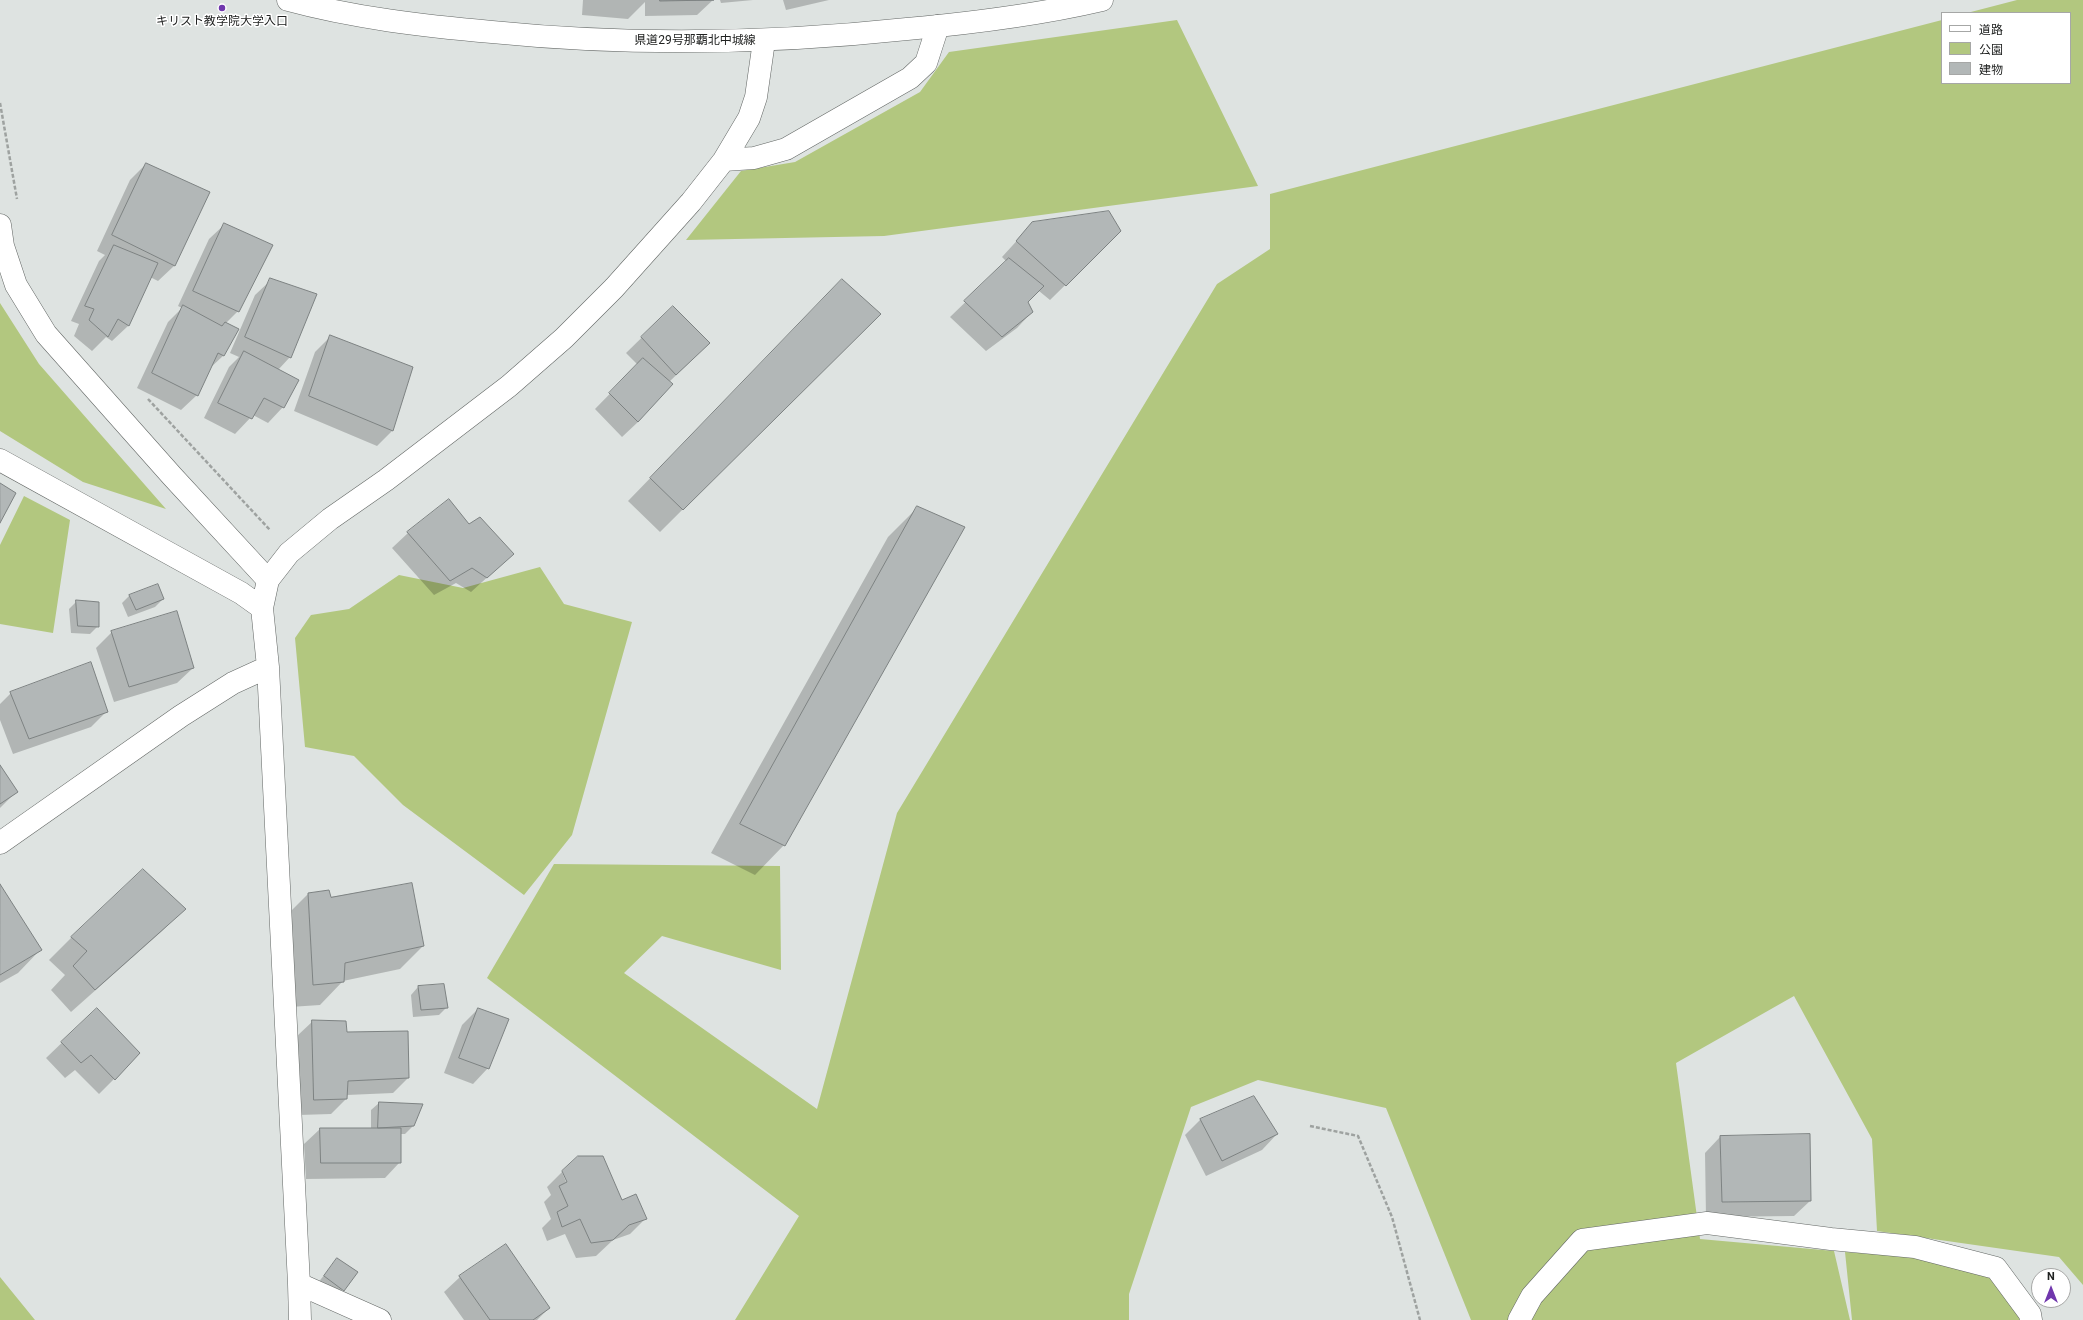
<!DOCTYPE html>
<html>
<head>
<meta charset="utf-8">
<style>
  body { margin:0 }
  #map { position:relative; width:2083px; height:1320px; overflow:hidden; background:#dee3e1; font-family:Roboto,"Noto Sans JP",sans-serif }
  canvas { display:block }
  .legend { position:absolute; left:1941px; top:12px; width:130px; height:72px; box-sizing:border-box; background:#fff; border:1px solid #a6a7a6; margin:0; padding:5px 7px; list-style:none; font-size:12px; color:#202221 }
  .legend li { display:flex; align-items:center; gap:8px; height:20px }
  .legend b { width:20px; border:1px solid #a6a7a6 }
  .north { position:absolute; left:2031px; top:1268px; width:40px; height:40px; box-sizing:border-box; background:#fff; border:1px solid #a6a7a6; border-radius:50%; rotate:0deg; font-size:11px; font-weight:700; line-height:16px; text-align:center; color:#202221 }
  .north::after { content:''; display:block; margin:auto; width:14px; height:18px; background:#7037ad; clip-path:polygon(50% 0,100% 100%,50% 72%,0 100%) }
</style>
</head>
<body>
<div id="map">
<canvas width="2083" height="1320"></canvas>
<ul class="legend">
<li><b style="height:5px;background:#fff"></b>道路</li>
<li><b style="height:11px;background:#b2c77f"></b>公園</li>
<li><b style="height:11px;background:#b2b7b7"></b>建物</li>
</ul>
<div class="north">N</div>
</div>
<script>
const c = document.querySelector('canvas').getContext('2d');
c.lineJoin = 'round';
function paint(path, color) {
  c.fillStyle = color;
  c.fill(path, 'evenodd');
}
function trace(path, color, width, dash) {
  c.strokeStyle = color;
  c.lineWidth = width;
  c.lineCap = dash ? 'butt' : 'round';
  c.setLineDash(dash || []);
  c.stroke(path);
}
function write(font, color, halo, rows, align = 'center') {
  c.font = font + ' Roboto,"Noto Sans JP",sans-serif';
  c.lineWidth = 3;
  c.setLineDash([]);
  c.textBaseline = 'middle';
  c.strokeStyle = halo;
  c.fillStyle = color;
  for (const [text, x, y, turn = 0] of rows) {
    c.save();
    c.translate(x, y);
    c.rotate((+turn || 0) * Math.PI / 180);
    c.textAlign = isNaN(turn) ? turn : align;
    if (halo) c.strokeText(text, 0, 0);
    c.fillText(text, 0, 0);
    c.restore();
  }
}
paint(new Path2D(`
  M 2017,0 L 2083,0 L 2083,1285 L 2059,1257 L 1877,1231 L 1872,1139 L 1794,996 L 1676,1063 L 1700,1239 L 1834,1251 L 1850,1320 L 1471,1320 L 1386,1108 L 1258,1080 L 1191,1107 L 1129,1294 L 1129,1320 L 735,1320 L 799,1216 L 487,978 L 554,864 L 780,866 L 781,970 L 662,936 L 624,973 L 817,1109 L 897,813 L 1217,284 L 1270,249 L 1270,194 L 1942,20 L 1942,83 L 2070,83 L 2070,13 L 1967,13 Z
  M 1177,20 L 1258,186 L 884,236 L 686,240 L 741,171 L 795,162 L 920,92 L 949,52 Z
  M 0,303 L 39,364 L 166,509 L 83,482 L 0,431 Z
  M 24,496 L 70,520 L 53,633 L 0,624 L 0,545 Z
  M 540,567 L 564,604 L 632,622 L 572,835 L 524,895 L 403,805 L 354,756 L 305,747 L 295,638 L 311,615 L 349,609 L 399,575 L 463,588 Z
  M 1845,1252 L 1914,1257 L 1990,1276 L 2022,1320 L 1852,1320 Z
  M 0,1277 L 35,1320 L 0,1320 Z`), '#b2c77f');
paint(new Path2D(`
  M 583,0 L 713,0 L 697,15 L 645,16 L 645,2 L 628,19 L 582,15 Z
  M 720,0 L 753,0 L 721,3 Z
  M 783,0 L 829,0 L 786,10 Z
  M 146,164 L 208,192 L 174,266 L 158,281 L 150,277 L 128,326 L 112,341 L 106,337 L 92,351 L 74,336 L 79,324 L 71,321 L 99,261 L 105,255 L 97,251 L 130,180 Z
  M 1033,223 L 1120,231 L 1050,300 L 1039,291 L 1027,302 L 1032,312 L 1017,328 L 986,351 L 950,317 L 1007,262 L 1002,257 Z
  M 225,224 L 238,311 L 226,323 L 224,355 L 209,369 L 197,395 L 181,410 L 137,388 L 168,322 L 182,308 L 178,306 L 209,239 Z
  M 271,280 L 290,357 L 278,370 L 283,407 L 268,423 L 253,415 L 235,434 L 204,418 L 229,367 L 239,357 L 230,353 L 255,295 Z
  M 820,303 L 879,314 L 660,532 L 628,501 Z
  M 673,307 L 693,359 L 669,382 L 638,422 L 622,437 L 595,409 L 638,365 L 626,353 Z
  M 331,336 L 412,368 L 392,431 L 377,446 L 294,411 L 315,352 Z
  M 918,507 L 784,845 L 755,875 L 711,853 L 888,537 Z
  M 469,525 L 513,554 L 471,592 L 456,583 L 434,595 L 392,548 L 408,533 Z
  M 157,585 L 163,599 L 155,607 L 128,617 L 122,603 L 129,596 Z
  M 77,601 L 98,626 L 90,634 L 71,633 L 69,609 Z
  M 112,632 L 193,668 L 177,683 L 114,702 L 96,648 Z
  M 11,693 L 107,711 L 91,727 L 13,754 L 0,720 L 0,704 Z
  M 0,767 L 16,792 L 0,808 Z
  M 0,886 L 40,950 L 18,973 L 0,983 Z
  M 328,891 L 330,898 L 423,946 L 400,969 L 343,981 L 320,1005 L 290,1007 L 285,917 L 308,894 Z
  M 184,909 L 161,932 L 71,1012 L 51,990 L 65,975 L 49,960 L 72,937 Z
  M 418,987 L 447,1007 L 439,1015 L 413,1017 L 411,995 Z
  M 97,1009 L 114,1079 L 99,1094 L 75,1070 L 65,1078 L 46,1058 Z
  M 478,1009 L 488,1068 L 473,1084 L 444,1073 L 462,1025 Z
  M 313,1021 L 346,1033 L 408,1078 L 393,1093 L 347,1095 L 346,1099 L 331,1114 L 299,1115 L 297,1036 Z
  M 379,1103 L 413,1126 L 405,1134 L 400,1134 L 400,1162 L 385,1178 L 306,1179 L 304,1144 L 320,1129 L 371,1129 L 371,1110 Z
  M 1201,1119 L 1277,1134 L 1262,1150 L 1206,1176 L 1185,1135 Z
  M 1720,1137 L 1810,1201 L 1794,1216 L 1706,1217 L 1705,1153 Z
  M 562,1172 L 568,1187 L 645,1219 L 630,1234 L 613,1240 L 596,1256 L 576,1258 L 565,1234 L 547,1241 L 542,1228 L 551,1219 L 544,1202 L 551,1195 L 547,1187 Z
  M 505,1245 L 549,1308 L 537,1320 L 464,1320 L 444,1292 L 460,1277 Z
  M 337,1259 L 356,1272 L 335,1298 L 317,1284 Z`), '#0003');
const building = new Path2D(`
  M 660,0 L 714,0 L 660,1 Z
  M 146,163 L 210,192 L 175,266 L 112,235 Z
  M 1109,211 L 1121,231 L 1066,286 L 1016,241 L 1032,222 Z
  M 224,223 L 273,245 L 239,312 L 193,291 Z
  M 114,245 L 158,263 L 129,326 L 118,319 L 108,337 L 89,320 L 94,309 L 85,306 Z
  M 1009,258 L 1044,286 L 1028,302 L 1033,312 L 1002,337 L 964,301 Z
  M 270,278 L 317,294 L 291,358 L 245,337 Z
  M 842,279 L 881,314 L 683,510 L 650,478 Z
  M 183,305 L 222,326 L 225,322 L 239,329 L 224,356 L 218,353 L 198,396 L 152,373 Z
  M 673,306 L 710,343 L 676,375 L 641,337 Z
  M 330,335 L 413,367 L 393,431 L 309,396 Z
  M 244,351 L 299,380 L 284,408 L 264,398 L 252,419 L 218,403 Z
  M 643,358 L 673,384 L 638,422 L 609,393 Z
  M 0,483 L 16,493 L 0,523 Z
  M 449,499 L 469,524 L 480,517 L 514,554 L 487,578 L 472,568 L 450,581 L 407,532 Z
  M 917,506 L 965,527 L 785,846 L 740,824 Z
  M 158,584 L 164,599 L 136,610 L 129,595 Z
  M 76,600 L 99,602 L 99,627 L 78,626 Z
  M 177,611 L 194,668 L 129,687 L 111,631 Z
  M 91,662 L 108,712 L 29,739 L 10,692 Z
  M 0,765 L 18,792 L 0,804 Z
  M 143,869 L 186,909 L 95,990 L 73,966 L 87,951 L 71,937 Z
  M 412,883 L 424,946 L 345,963 L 344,982 L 313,985 L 308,893 L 329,890 L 331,897 Z
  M 0,884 L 42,950 L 0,975 Z
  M 444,984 L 448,1008 L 421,1010 L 418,986 Z
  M 97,1008 L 140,1053 L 115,1080 L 91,1055 L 81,1063 L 61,1042 Z
  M 478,1008 L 509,1019 L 489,1069 L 459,1058 Z
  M 312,1020 L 346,1021 L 347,1032 L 408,1031 L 409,1078 L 348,1081 L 347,1099 L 314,1100 Z
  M 1254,1096 L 1278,1134 L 1222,1161 L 1200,1119 Z
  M 379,1102 L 423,1104 L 414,1126 L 378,1128 Z
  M 320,1128 L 401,1128 L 401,1163 L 321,1163 Z
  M 1810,1134 L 1811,1201 L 1722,1202 L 1720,1136 Z
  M 578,1156 L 603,1156 L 622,1200 L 636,1194 L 647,1219 L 629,1225 L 613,1240 L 591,1243 L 580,1219 L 562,1227 L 557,1212 L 568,1206 L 559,1186 L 567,1182 L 562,1171 Z
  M 506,1244 L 550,1308 L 533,1320 L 490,1320 L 459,1276 Z
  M 337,1258 L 358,1272 L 344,1291 L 324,1276 Z`);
paint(building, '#b2b7b7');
trace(building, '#7d8282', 1);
const minor = new Path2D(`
  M 724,160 L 754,158 L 786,149 L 910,78 L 926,63 L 938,26
  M 0,225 L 3,246 L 16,285 L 46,334 L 172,476 L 268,580
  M 0,460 L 241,593 L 262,608
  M 0,843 L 181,716 L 233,683 L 268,667
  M 299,1284 L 380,1320
  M 300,1320 L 299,1284 L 268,667 L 262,608 L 268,580 L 289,553 L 330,519 L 386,480 L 509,386 L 564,338 L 614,288 L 691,202 L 724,160 L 749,118 L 756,97 L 764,41
  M 1519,1320 L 1532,1296 L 1582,1240 L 1707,1223 L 1831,1239 L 1915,1247 L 1996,1268 L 2030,1314 L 2031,1320`);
const major = new Path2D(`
  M 288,0 C 354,18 424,26 492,32 C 632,46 767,44 907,29 C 973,23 1038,15 1102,0`);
trace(minor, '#636765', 23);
trace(major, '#636765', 23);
trace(new Path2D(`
  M 0,103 L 17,199
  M 148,399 L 270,530
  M 1310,1126 L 1358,1136 L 1392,1217 L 1420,1320`), '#9ea2a0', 2.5, [4, 2]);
trace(minor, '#fff', 22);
trace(major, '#fff', 22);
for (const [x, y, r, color] of [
  [222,8,4,"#7037ad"]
]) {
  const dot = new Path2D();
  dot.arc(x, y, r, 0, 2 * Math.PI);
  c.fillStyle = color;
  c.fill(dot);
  trace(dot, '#fff', 1.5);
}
write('12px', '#202221', '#fff', [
  ["キリスト教学院大学入口",222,22]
]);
write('12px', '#202221', '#fff', [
  ["県道29号那覇北中城線",695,41]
]);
</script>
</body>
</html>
